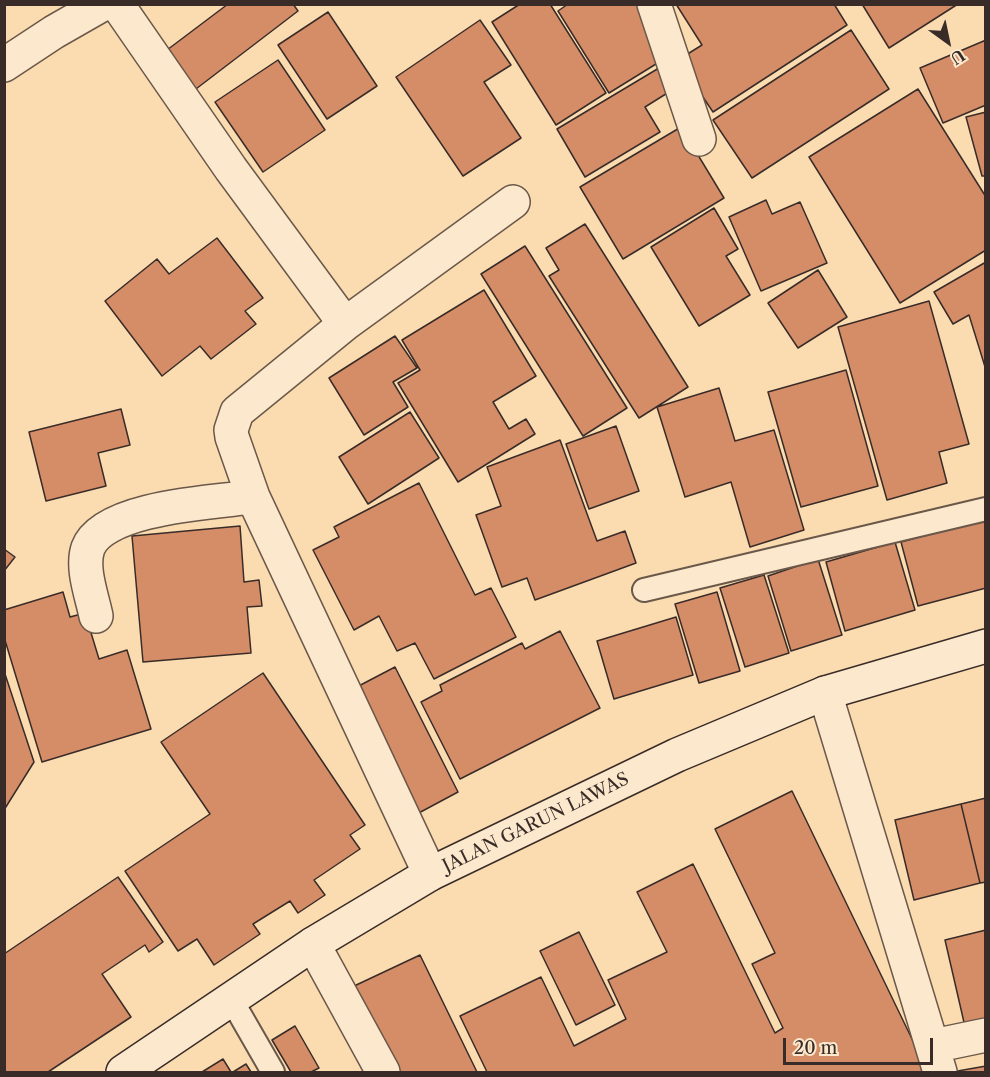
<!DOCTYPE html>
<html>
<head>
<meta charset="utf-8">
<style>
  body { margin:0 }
  #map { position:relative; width:990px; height:1077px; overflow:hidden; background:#fbdcb0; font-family:"Libre Caslon Text",serif }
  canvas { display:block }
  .frame { position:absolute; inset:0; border:6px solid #392c28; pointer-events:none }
  .north { position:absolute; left:918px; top:12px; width:60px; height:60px; -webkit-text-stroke:4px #fce8cc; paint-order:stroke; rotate:147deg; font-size:16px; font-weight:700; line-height:24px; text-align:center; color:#392c28 }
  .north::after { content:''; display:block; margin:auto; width:21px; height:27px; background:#392c28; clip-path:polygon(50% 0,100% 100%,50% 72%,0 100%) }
  .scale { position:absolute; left:783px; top:1038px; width:150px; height:27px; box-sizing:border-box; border:3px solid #392c28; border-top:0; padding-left:8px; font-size:18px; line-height:21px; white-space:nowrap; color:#392c28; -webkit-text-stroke:4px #fce8cc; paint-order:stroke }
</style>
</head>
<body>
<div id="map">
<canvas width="990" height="1077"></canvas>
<div class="frame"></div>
<div class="north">U</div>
<div class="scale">20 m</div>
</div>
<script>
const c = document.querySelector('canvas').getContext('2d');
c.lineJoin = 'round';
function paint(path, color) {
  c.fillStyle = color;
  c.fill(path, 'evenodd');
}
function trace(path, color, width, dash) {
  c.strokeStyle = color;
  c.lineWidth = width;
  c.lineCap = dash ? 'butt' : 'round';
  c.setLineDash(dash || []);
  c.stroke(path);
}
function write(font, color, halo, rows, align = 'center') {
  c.font = font + ' "Libre Caslon Text",serif';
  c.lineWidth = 4.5;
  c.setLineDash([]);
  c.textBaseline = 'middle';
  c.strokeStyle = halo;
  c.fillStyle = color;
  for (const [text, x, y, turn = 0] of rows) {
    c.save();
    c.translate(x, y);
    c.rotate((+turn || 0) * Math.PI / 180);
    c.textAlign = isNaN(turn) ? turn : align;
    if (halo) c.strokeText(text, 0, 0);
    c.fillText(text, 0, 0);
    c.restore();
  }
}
const building = new Path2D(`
  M 228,4 L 293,4 L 298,11 L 192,92 L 163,53 Z
  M 520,4 L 550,4 L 606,93 L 556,125 L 492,22 Z
  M 568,4 L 637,4 L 669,56 L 609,93 L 558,11 Z
  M 676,4 L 834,4 L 847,25 L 713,112 L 678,60 L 702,45 Z
  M 862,4 L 958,4 L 889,48 Z
  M 328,12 L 377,86 L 327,119 L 278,45 Z
  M 480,20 L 511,65 L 484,82 L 521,138 L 463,176 L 396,77 Z
  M 851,30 L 889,89 L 752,178 L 713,120 Z
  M 986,40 L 986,105 L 943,123 L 920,68 Z
  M 278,60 L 325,130 L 263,172 L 215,102 Z
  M 664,65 L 677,87 L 645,107 L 660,132 L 585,177 L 557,129 Z
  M 918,89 L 986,197 L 986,250 L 900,303 L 809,157 Z
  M 986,112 L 986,176 L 982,176 L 966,117 Z
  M 681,127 L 724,198 L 623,259 L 580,187 Z
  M 766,200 L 772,214 L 800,202 L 827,263 L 761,291 L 729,217 Z
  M 714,208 L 738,249 L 726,256 L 750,295 L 699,326 L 651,247 Z
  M 585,224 L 688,387 L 639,418 L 549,276 L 559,270 L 546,248 Z
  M 217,238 L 263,298 L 245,311 L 256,324 L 211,359 L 200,346 L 162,376 L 105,301 L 157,259 L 169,274 Z
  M 525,246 L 627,408 L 583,436 L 481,274 Z
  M 986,262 L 986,370 L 969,315 L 953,324 L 934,292 Z
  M 818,270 L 847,317 L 798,348 L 768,303 Z
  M 484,290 L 536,376 L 493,402 L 509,429 L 526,419 L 535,434 L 458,482 L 398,383 L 420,370 L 402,340 Z
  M 929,301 L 969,444 L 939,452 L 947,483 L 887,500 L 838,327 Z
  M 395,336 L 417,368 L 393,382 L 408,407 L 364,435 L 329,378 Z
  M 846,370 L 878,486 L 801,507 L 768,392 Z
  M 719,388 L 735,441 L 774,430 L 804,530 L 750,547 L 731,482 L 685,497 L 657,407 Z
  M 121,409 L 130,445 L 98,453 L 106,486 L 46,501 L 29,432 Z
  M 410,412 L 439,458 L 368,504 L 339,457 Z
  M 616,426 L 639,491 L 589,509 L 566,444 Z
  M 560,440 L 597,541 L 625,531 L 636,563 L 535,600 L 527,578 L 502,587 L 476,515 L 501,506 L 487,467 Z
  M 419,483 L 475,595 L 491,588 L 516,637 L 434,679 L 415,643 L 397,651 L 379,616 L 354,630 L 313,550 L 339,537 L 334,527 Z
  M 986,519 L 986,588 L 918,606 L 901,542 Z
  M 240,526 L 244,582 L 259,580 L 262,606 L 247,607 L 251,653 L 143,662 L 132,536 Z
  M 895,542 L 915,610 L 845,631 L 826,562 Z
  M 4,549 L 15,557 L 4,571 Z
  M 818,559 L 842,635 L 791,651 L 768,576 Z
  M 764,575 L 789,653 L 745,667 L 720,588 Z
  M 63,592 L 70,617 L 85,613 L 99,659 L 127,650 L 151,729 L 42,762 L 4,637 L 4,610 Z
  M 717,592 L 740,671 L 699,683 L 675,604 Z
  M 676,617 L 693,675 L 614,699 L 597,641 Z
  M 560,631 L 600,708 L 460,779 L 421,702 L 442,691 L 440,685 L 522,643 L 525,649 Z
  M 395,667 L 458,792 L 415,815 L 351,690 Z
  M 4,671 L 34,762 L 4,810 Z
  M 263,673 L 365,825 L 350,835 L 360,849 L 314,880 L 325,895 L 298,913 L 290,901 L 253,924 L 260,934 L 214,965 L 197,939 L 178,951 L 125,871 L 210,814 L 161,742 Z
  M 792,791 L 928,1072 L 487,1072 L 460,1016 L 541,977 L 574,1046 L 626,1019 L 608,980 L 667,952 L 637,892 L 693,864 L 775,1033 L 783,1028 L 752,964 L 775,953 L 715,829 Z
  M 986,798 L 986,882 L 980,883 L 961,804 Z
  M 961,804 L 980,883 L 914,900 L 895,820 Z
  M 118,877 L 163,942 L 149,952 L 145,945 L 102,974 L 131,1017 L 48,1072 L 4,1072 L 4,954 Z
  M 986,930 L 986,1027 L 966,1031 L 945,940 Z
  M 579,932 L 615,1005 L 576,1025 L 540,951 Z
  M 420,955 L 477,1072 L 393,1072 L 352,987 Z
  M 295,1026 L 319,1068 L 311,1072 L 291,1072 L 272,1040 Z
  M 223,1059 L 231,1072 L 202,1072 Z
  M 246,1064 L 251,1072 L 233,1072 Z
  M 986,1066 L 986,1072 L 952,1072 Z`);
paint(building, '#d58d68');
trace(building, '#392c28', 1.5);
const service = new Path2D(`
  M 644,590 L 986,509
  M 231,999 L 273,1072`);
const minor = new Path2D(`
  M 117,4 L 231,169 L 345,324 L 237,412 L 231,430 L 232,437 L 253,497 L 430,874
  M 654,4 L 699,139
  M 4,65 L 54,32 L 103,4
  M 345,324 L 513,202
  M 96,616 C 92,596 81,568 88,548 C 103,507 215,502 253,497
  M 825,693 L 940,1072
  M 313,944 L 383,1072
  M 933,1046 L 986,1035`);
const secondary = new Path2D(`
  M 123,1072 L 313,944 L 430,874 L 677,755 L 825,693 L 986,646`);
trace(service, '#6a584a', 26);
trace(minor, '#6a584a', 36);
trace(secondary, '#392c28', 36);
trace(service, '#fce8cc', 22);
trace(minor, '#fce8cc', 33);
trace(secondary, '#fce8cc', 33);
write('18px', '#392c28', '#fce8cc', [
  ["JALAN GARUN LAWAS",536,823,-26]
]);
</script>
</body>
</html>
